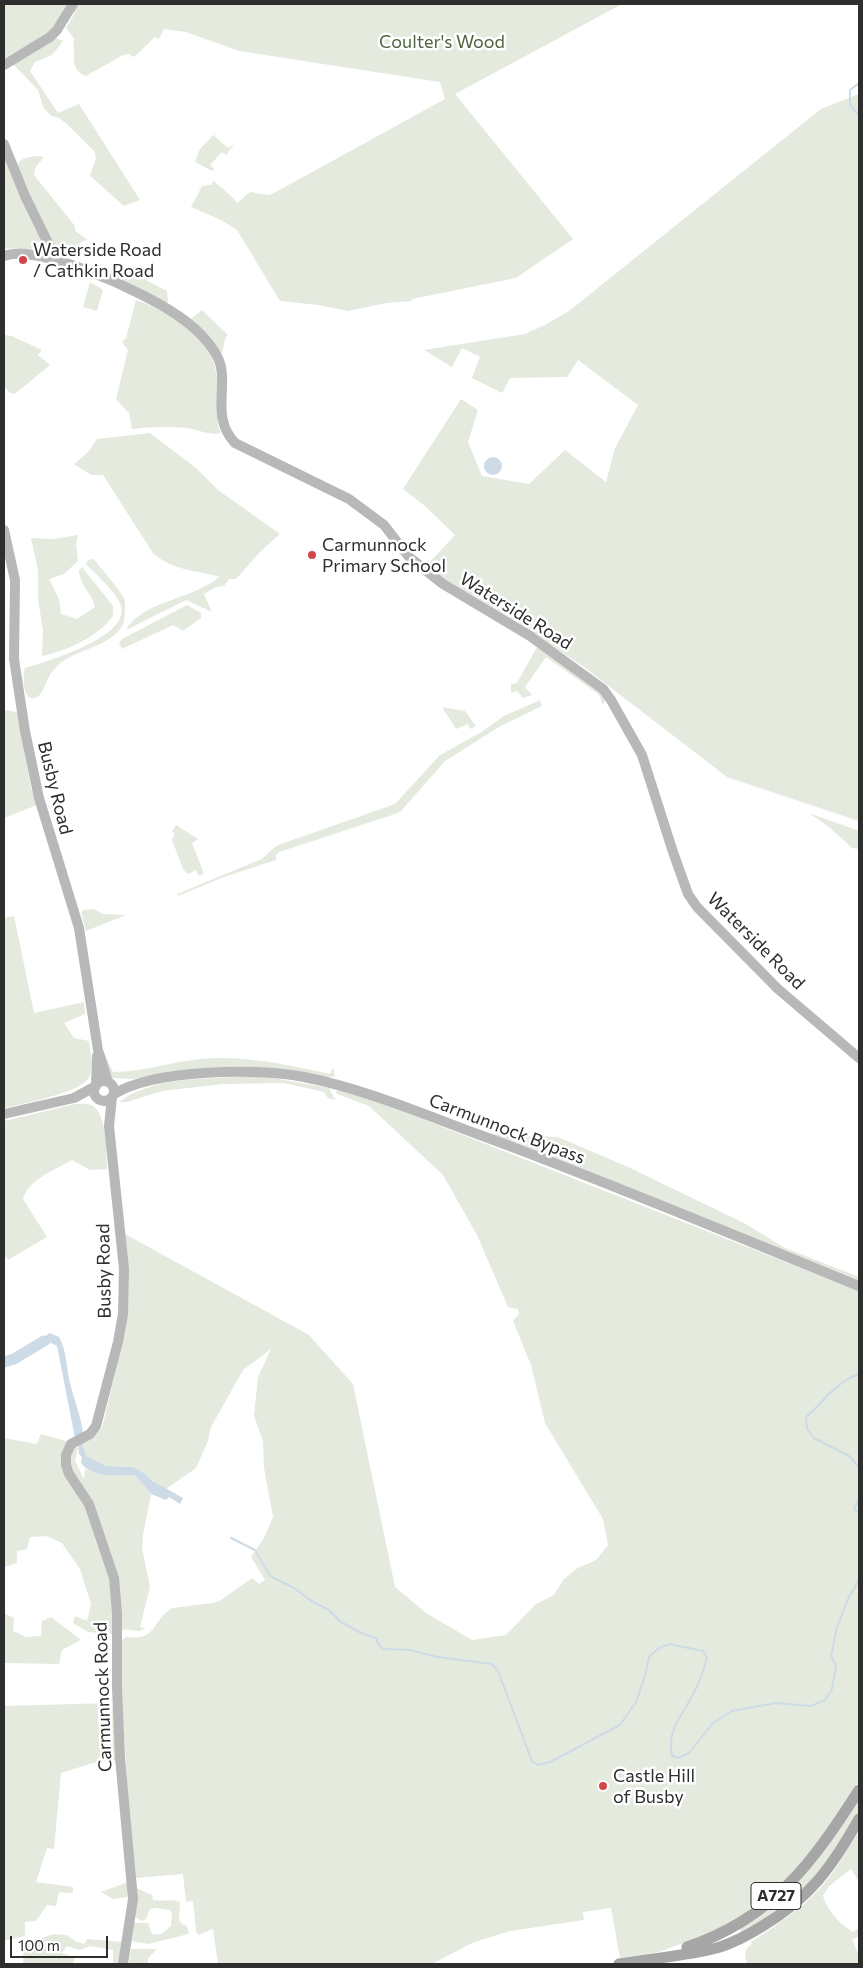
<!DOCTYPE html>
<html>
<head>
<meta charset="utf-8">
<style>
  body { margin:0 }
  #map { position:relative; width:863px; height:1968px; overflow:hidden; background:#fff; font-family:Commissioner,sans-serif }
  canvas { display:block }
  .frame { position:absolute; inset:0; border:5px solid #2e2e2e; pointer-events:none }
  .scale { position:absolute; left:10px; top:1936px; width:98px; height:22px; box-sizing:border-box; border:2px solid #2e2e2e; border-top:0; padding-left:6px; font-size:15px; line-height:18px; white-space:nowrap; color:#2e2e2e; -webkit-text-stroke:4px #fff; paint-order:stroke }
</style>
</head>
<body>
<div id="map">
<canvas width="863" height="1968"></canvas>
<div class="frame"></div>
<div class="scale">100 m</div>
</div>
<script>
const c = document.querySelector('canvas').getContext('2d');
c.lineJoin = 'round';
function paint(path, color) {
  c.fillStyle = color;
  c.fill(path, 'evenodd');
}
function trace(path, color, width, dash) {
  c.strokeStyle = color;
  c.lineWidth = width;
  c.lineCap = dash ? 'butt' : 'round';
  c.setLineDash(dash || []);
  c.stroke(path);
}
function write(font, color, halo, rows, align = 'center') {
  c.font = font + ' Commissioner,sans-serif';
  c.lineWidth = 5;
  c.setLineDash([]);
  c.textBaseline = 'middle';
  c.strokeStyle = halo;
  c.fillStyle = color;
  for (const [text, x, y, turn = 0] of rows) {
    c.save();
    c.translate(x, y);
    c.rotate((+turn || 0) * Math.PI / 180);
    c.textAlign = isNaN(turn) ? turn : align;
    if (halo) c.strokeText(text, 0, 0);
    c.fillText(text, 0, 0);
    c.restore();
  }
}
paint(new Path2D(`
  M 4,4 L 67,4 C 53,40 31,40 4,59 Z
  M 77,4 L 622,4 L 455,94 L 573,239 L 516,278 L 412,299 L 411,301 L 386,303 L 348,311 L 319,305 L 280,301 L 237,230 L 221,220 L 191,207 L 202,186 L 211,185 L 214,181 C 222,189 231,194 237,203 L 250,192 L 268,195 L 274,193 L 445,99 L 440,82 L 239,51 L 186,32 L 164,29 L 159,39 L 155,37 L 134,57 L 129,54 L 123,55 L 86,76 C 69,70 76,55 73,41 L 75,40 L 66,28 L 75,13 L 73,12 Z
  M 56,38 L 63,41 C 50,58 54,54 35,62 L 30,71 L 58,113 L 79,104 L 140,200 L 124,206 L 90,176 L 96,158 L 94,151 L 68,125 L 59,118 L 52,116 L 44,109 L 38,90 L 12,63 Z
  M 859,94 L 859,821 L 727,777 L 584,667 L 540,638 L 440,577 L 426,566 L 455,535 L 425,506 L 403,489 L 461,399 L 478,410 L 468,442 L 482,476 L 529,484 L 565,450 L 606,482 L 615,448 L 638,405 L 578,360 L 567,377 L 510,378 L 502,393 L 472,378 L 480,357 L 462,348 L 452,367 L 424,350 L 525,334 L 545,325 L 569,311 L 821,109 Z
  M 217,131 L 214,136 L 228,148 L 234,144 L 226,155 L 222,152 L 210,165 L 214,169 L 212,171 L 195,162 L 200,149 Z
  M 4,153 L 43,241 L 42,248 C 31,252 16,247 4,249 Z
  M 38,156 L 44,157 L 35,168 L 34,175 L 75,226 L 75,231 L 87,239 L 80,243 L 71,258 L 55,249 L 17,167 C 19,157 30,157 38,156 Z
  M 122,271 L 132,273 L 167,291 L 168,303 L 108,273 Z
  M 90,282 L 103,290 L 97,311 L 83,307 Z
  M 136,300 C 165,309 212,339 216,372 C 219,389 217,408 218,426 L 221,433 C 210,436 197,429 186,428 C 168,426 150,427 132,429 L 129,413 L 116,399 L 128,350 L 122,342 L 126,338 Z
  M 202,310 L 228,335 L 225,339 L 222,353 L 191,319 Z
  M 4,335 L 12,336 L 42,350 L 38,355 L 50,365 L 15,394 L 10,393 L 4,386 Z
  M 150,433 L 196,468 L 218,490 L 280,534 L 260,552 L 236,579 L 229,579 L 224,586 L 216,587 L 204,594 L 212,612 L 186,600 L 126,630 C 142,601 194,599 219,577 C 194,569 175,572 153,553 L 103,475 L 91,475 L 74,464 L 89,451 L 97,439 Z
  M 78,535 L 76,544 L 78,561 L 64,574 L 49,579 L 59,599 L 61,614 L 77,619 L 95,607 C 92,593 80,586 79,571 L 82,567 L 113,606 L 113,616 C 98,637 66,651 42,656 L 43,631 L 38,599 L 38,570 L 31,538 L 54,539 Z
  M 94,559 C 101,569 120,590 124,598 C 126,603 125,616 124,621 C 117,644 83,648 65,660 C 60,663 55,668 51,673 C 46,680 44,695 35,698 C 23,702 22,675 25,668 C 46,662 130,637 121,606 C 117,593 96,574 86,564 L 88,560 Z
  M 187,605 L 201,613 L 201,618 L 183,631 L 173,625 L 122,649 L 119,643 L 122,639 Z
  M 537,647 L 598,690 L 606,700 L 602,705 L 601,699 L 598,694 L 546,657 L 525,687 L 532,695 L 523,698 L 517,691 L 511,693 L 511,684 L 517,683 Z
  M 540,700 L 542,706 L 499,727 L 445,761 L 401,811 L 392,815 L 279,852 L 276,855 L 276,860 L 224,877 L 178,896 L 177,894 L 262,859 L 276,846 L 284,843 L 395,804 L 440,755 L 480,733 L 504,716 Z
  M 442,707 L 465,711 L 476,726 L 470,729 L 468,724 L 456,729 Z
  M 4,710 L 17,712 L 31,788 L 37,805 L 4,818 Z
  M 809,813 L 859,831 L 859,849 L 852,848 L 829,827 Z
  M 176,825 L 198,839 L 192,843 L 204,874 L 199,876 L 196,870 L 188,874 L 183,869 L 172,840 L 175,833 L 172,832 Z
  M 93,909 L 103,914 L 126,915 L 86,931 L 81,912 L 84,910 Z
  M 14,916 L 34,1013 L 84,1002 L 85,1014 L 64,1023 L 74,1038 L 89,1041 C 90,1052 95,1068 88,1079 C 78,1093 22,1104 4,1108 L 4,918 Z
  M 100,1044 L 113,1072 C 142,1072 171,1062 200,1059 C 245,1055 287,1065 330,1074 L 333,1067 L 335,1076 L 328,1078 L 268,1068 L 232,1067 L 186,1070 L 133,1079 L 112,1078 Z
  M 236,1077 L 267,1077 L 329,1088 L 335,1100 L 328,1098 L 324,1092 L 284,1083 L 223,1084 L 162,1091 L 127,1102 L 119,1102 C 152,1078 196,1079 236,1077 Z
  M 338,1090 L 379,1102 L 859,1291 L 859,1781 L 819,1841 L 786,1879 L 763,1896 L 746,1912 L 715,1931 L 659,1952 L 620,1958 L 611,1908 L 583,1912 L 584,1920 L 510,1931 L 472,1943 L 432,1964 L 218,1964 L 213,1929 L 198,1935 L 196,1931 L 193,1901 L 186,1902 L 183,1874 L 136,1878 L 127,1781 L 121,1689 L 122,1640 L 126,1637 C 158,1641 150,1622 172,1608 L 213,1603 L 221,1600 L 252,1578 L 259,1584 L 265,1580 L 251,1557 L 264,1538 L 273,1517 L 264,1468 L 263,1441 L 254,1416 L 258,1377 L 271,1349 L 243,1370 L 211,1427 L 208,1441 L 196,1468 L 166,1489 L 133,1467 L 106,1466 L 86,1456 L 82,1442 L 91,1439 L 102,1428 L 123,1341 L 125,1234 L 309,1335 L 353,1384 L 395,1587 L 426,1613 L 472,1640 L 506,1635 L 536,1604 L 554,1595 L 563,1580 L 576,1569 L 596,1560 L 608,1545 L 603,1519 L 545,1423 L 531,1365 L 513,1321 L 519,1314 L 518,1309 L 508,1307 L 477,1235 L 443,1175 L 369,1106 L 337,1094 L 336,1092 Z
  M 75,1104 C 81,1104 86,1103 91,1105 C 108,1113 106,1153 107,1169 L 90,1170 L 72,1160 C 55,1170 29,1179 23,1199 L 47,1237 L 8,1260 L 4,1255 L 4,1121 Z
  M 490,1134 L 558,1137 L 628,1167 L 746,1224 L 783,1247 L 859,1277 L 859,1280 Z
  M 41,1434 L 66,1441 L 78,1448 L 75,1461 L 84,1479 L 85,1469 L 95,1473 L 135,1475 L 151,1494 L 143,1535 L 142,1548 L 150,1587 L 140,1627 L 145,1629 L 139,1631 L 119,1629 L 113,1607 L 112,1634 L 88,1632 L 73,1623 L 75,1616 L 87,1621 L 91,1604 L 80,1569 L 62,1543 L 46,1536 L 30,1537 L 27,1549 L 17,1551 L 17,1563 L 4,1567 L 4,1438 L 37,1444 Z
  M 4,1613 L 14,1618 L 13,1631 L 26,1637 L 41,1636 L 42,1621 L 51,1617 L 81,1640 L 62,1650 L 59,1664 L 4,1663 Z
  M 112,1703 L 116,1760 L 93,1763 L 61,1773 L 54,1849 L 47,1848 L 36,1882 L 73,1887 L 73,1892 L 69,1893 L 59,1892 L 56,1906 L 47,1905 L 36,1921 L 25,1922 L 25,1936 L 4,1941 L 4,1706 Z
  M 859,1799 L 859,1814 L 837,1853 L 789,1905 L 741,1933 L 740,1928 L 784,1895 Z
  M 859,1831 L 859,1882 L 851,1869 L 829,1886 L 823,1896 C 828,1911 838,1923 853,1932 L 859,1928 L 859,1936 L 852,1940 L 859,1955 L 859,1964 L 747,1964 C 745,1956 743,1949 752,1944 L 751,1942 C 775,1926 802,1909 822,1886 C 836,1870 847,1850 859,1831 Z
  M 128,1882 L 127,1897 L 113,1899 L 101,1892 Z
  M 136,1888 L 152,1895 L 153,1900 C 161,1902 173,1898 180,1902 L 179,1920 L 183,1925 L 186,1925 L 189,1932 L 188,1934 L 149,1944 L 132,1941 L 134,1923 L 148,1923 L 152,1934 C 165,1936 162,1932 171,1926 L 172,1914 L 170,1910 L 156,1908 L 150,1909 L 146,1919 L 142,1921 L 135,1917 Z
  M 54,1934 L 67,1935 L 75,1941 L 84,1944 L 87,1939 L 122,1942 L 119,1964 L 110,1964 L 113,1963 L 113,1950 L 90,1946 L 80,1950 L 67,1946 L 62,1953 L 75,1958 L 73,1964 L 23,1964 L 24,1940 L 34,1940 Z
  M 131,1949 L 157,1949 L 148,1958 L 148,1964 L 129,1964 Z`), '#e4eade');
paint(new Path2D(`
  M484 466a9 9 0 1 1 18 0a9 9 0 1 1-18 0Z
  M 50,1333 L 59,1337 C 67,1351 66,1367 70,1383 C 74,1400 81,1416 83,1434 L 75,1438 L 57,1346 L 51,1343 L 32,1352 L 29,1346 Z
  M 82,1442 L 86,1456 L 106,1466 L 133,1467 L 144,1473 L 153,1481 L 183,1498 L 180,1504 L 169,1497 L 166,1500 L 151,1494 L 135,1475 C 118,1475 93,1479 81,1463 L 82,1457 L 79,1454 L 78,1443 Z`), '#cddbe7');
trace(new Path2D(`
  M 859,83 L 850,90 L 850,105 L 859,115
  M 859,1374 C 834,1383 826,1400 806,1417 L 807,1429 L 814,1438 L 849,1456 L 859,1467
  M 859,1498 L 854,1510 L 859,1512
  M 231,1538 L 255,1550 L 270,1576 L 294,1588 L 313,1602 L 329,1610 L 341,1622 L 363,1634 L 376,1638 L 379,1645 L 383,1649 L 410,1650 L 438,1657 L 492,1664 L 498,1671 L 532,1761 L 538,1765 L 550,1762 L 620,1725 L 636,1702 L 645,1676 L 649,1657 L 659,1648 L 669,1644 L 703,1651 L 707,1658 C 703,1672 698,1686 691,1698 C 680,1719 667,1730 672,1756 L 678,1758 L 689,1753 L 713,1723 L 732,1711 L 776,1703 L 811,1706 L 825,1700 L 832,1689 L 835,1672 L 836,1665 L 831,1656 L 837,1627 L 849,1597 L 859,1580`), '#cddbe7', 2);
trace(new Path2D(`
  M 4,1362 L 14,1359 L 44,1341`), '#cddbe7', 11);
trace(new Path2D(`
  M 4,65 L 50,37 L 57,30 L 73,4
  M 4,144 L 25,196 L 50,247 L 51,258
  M 4,256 C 39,243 146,293 177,315 C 192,325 208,340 217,356 C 231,382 209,416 235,443 L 349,499 L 384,525 L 409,557 L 443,584 L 530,636 L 603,689 L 611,700 L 642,755 L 673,852 L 688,894 L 697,907 L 778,989 L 859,1058
  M 4,530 L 15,580 L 14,659 L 25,731 L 39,798 L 79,928 L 98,1050 L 108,1082
  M94 1091a10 10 0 1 1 20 0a10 10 0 1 1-20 0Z
  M 96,1086 L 97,1056
  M 114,1094 C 155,1069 257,1068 304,1077 C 365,1089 423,1114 480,1135 C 608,1182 733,1235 859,1286
  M 112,1097 L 109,1126 L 124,1269 L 123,1314 L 118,1342 L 96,1426 L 90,1434 L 71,1444 L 66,1455 L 66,1465 L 69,1474 L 89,1504 L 114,1578 L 117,1613 L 117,1688 L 120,1758 L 133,1899 L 123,1964
  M 4,1114 L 74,1098 L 96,1086`), '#b8b8b8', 10);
trace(new Path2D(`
  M 687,1947 C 772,1919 813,1862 859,1790
  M 619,1964 C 653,1958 688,1956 720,1947 C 735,1942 748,1935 761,1927 C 810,1898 832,1867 859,1819`), '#a6a6a6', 11);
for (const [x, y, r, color] of [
  [23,260,5,"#cf4749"],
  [312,555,5,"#cf4749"],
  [603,1786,5,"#cf4749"]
]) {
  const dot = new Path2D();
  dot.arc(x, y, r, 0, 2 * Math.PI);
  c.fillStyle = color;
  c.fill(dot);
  trace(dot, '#fff', 2);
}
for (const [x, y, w] of [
  [776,1896,50]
]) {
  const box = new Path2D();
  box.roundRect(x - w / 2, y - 13.5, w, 27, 4);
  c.fillStyle = '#fff';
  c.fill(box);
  trace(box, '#2e2e2e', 1);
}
write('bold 16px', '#2e2e2e', null, [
  ["A727",776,1896]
]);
write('18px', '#506541', '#fff', [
  ["Coulter's Wood",442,42]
]);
write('18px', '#2e2e2e', '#fff', [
  ["Waterside Road",33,250],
  ["/ Cathkin Road",33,271],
  ["Carmunnock",322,545],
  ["Primary School",322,566],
  ["Castle Hill",613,1776],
  ["of Busby",613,1797]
], 'left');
write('18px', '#2e2e2e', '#fff', [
  ["Waterside Road",516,611,32],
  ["Busby Road",55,788,76],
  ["Waterside Road",756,941,45],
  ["Carmunnock Bypass",507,1129,21],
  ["Busby Road",104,1271,-91],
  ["Carmunnock Road",103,1697,-92]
]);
</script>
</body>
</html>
